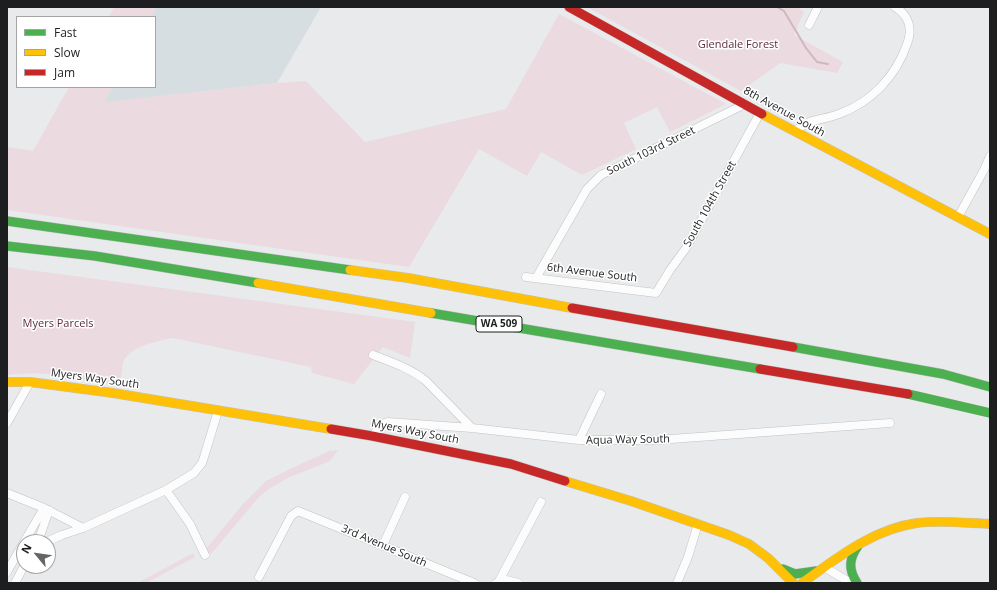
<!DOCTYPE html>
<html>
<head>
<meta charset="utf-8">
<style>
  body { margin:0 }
  #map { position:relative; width:997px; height:590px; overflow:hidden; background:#e8eaec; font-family:"Open Sans",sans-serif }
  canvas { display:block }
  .frame { position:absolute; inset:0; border:8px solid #1d1e1f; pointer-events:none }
  .legend { position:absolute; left:16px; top:16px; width:140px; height:72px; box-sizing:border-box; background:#fff; border:1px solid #a5a5a5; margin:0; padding:5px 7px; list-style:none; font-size:12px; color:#1d1e1f }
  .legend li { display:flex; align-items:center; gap:8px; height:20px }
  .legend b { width:20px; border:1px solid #a5a5a5 }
  .north { position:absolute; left:16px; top:534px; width:40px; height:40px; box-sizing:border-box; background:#fff; border:1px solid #a5a5a5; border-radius:50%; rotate:299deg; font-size:11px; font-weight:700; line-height:16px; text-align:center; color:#1d1e1f }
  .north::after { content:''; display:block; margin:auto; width:14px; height:18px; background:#646567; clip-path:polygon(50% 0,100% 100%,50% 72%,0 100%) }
</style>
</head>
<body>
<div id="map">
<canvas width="997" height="590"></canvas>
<div class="frame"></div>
<ul class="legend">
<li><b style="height:5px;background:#4caf50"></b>Fast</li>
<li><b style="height:5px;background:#ffc107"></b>Slow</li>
<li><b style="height:5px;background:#c62828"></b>Jam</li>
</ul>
<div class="north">N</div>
</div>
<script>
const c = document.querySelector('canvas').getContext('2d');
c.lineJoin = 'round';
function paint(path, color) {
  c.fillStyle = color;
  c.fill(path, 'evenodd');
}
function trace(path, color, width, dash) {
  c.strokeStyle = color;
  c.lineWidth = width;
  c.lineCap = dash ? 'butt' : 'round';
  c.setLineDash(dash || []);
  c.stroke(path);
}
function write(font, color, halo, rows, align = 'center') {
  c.font = font + ' "Open Sans",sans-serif';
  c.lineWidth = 3;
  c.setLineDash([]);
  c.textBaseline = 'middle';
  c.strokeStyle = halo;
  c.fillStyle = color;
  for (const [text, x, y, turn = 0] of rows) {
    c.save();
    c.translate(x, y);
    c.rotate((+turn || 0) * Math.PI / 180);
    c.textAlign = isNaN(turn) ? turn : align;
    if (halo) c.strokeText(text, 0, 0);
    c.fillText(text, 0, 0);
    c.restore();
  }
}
paint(new Path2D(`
  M 157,7 L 321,7 L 277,83 L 103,103 L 112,87 L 155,87 L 155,17 L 151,17 Z`), '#d6dee1');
paint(new Path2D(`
  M 114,7 L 157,7 L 151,17 L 109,17 Z
  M 587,7 L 797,7 L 804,12 L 794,35 L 843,62 L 837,73 L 780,63 L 741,91 Z
  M 559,14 L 726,104 L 670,132 L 657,107 L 624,123 L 636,149 L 582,175 L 541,152 L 527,176 L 479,149 L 409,267 L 7,210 L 7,147 L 33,151 L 69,87 L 112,87 L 104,102 L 277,83 L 306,81 L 365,142 L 506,109 Z
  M 7,267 L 415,322 L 410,358 L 383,347 L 354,384 L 312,373 L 311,367 L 173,338 C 163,339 138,346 130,353 C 128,355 124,359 123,362 C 121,370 124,381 114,383 C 105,385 74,377 62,375 C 44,373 25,373 7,375 Z
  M 338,450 L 330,461 L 290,477 L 270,488 L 259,497 L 211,554 L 205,550 L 243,504 L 266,481 L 290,469 L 329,451 Z
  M 193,553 L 195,557 L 146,583 L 138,583 Z`), '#ebdadf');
trace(new Path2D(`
  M 777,7 L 784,11 L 806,48 L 817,62 L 828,64`), '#cfb7bd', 2);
const street = new Path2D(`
  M 809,25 L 818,7
  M 794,131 C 798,129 803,125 807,123 C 817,119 829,118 839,114 C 872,102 896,76 907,44 C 913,29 909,15 895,7
  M 958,217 L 984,170 L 990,156
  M 526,277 L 656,293 L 670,270 L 686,248 L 760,113
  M 536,278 L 587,189 L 601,175 L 745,104
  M 373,355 C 391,362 410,368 426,381 L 472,428
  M 7,423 L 30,382
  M 372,436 L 382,424 L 388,422 L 472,428 L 579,440 L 657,440 L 890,423
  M 579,440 L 601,394
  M 166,490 L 190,524 L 205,555
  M 7,493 L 44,508 L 83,528 L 166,490 L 194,473 L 202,463 L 204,457 L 218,411
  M 24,542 L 44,508
  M 38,542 L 49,510
  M 46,542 L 62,535 L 83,528
  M 383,545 L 405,497
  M 824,567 L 851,583
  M 7,572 L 24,542
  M 259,577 L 291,516 L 298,511 L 474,583
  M 499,581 L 541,502
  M 15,583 L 24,566
  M 496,583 L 506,580 L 518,583
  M 677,583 L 688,557 L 698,524`);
const fast = new Path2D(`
  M 7,221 L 350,270
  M 7,246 L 95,256 L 258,283
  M 431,313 L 760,369
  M 793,347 L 943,374 L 990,387
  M 908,394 L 990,413
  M 783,569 L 795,574 L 816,571
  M 857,583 C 848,569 849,559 858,546`);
const slow = new Path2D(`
  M 762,114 L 990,234
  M 350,270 L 408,278 L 572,308
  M 258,283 L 431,313
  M 7,382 L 30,382 L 113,393 L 331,429
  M 565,481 L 631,501 L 729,535 L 749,544 L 768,558 L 793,583
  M 802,583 C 837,558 873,529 917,523 C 941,520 966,523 990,524`);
const jam = new Path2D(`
  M 569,7 L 762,114
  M 572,308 L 793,347
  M 760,369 L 908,394
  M 331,429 L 372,436 L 511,464 L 565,481`);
trace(street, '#c1c2c3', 9);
trace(fast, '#c1c2c3', 10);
trace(slow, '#c1c2c3', 10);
trace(jam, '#c1c2c3', 10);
trace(street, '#fcfcfc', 8);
trace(fast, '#4caf50', 9);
trace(slow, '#ffc107', 9);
trace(jam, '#c62828', 9);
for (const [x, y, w] of [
  [499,324,46]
]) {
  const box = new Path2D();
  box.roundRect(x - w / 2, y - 8, w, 16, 3);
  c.fillStyle = '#fff';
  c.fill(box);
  trace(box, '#1d1e1f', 1);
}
write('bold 10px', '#1d1e1f', null, [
  ["WA 509",499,324]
]);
write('11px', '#5e2d3b', '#fff', [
  ["Glendale Forest",738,45],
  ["Myers Parcels",58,324]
]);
write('11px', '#1d1e1f', '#fff', [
  ["8th Avenue South",784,112,29],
  ["South 103rd Street",651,151,-26],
  ["South 104th Street",710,204,-61],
  ["6th Avenue South",592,273,7],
  ["Myers Way South",95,379,8],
  ["Myers Way South",415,432,11],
  ["Aqua Way South",628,440,-1],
  ["3rd Avenue South",384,546,23]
]);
</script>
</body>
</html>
